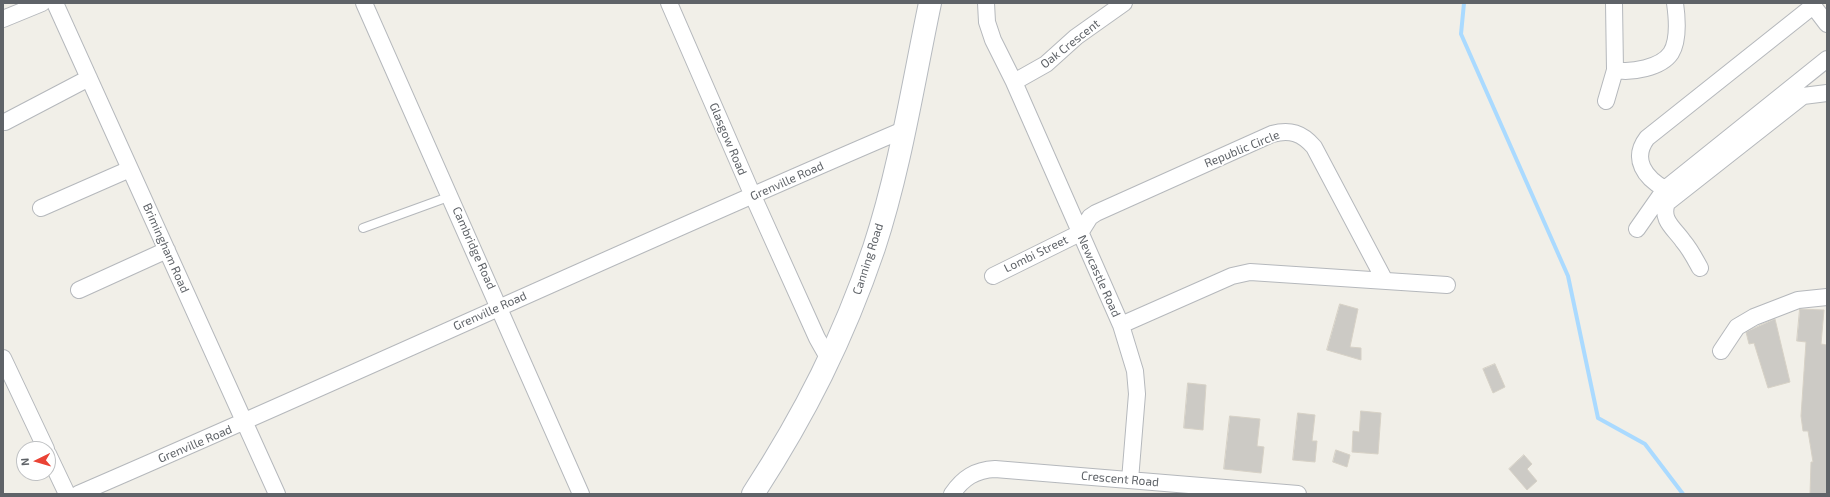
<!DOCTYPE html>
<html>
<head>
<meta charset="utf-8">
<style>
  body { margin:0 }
  #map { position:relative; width:1830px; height:497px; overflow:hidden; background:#f1efe8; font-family:"Exo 2",sans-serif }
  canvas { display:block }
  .frame { position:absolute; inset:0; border:4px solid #5f6368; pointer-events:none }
  .north { position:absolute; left:16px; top:441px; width:40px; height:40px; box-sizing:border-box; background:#fff; border:1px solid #bfc1c3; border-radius:50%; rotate:265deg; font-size:11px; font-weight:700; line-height:16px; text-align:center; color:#5f6368 }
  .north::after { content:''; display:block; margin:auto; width:14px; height:18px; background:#ea4335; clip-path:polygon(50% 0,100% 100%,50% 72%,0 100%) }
</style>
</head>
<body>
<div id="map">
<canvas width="1830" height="497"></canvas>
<div class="frame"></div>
<div class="north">N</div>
</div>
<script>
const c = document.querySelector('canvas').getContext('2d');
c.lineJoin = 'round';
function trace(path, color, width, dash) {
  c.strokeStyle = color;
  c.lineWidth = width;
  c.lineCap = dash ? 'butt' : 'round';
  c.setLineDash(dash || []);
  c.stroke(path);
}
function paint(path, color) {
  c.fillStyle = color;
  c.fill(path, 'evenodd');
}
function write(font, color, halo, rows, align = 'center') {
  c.font = font + ' "Exo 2",sans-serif';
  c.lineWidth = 3.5;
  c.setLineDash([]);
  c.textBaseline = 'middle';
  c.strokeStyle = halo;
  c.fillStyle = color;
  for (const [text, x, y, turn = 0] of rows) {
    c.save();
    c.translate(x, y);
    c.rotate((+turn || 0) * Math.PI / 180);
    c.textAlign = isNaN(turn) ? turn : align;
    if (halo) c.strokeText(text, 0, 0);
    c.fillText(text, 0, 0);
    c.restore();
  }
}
trace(new Path2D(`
  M 1464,3 L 1461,34 L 1568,276 L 1598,418 L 1645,444 L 1683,494`), '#aadaff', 4);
const building = new Path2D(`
  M 1340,304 L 1358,309 L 1350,347 L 1361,348 L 1361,360 L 1327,350 Z
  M 1800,309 L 1824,310 L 1821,344 L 1827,345 L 1827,494 L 1810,494 L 1811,462 L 1813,462 L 1808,431 L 1803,431 L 1801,416 L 1806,342 L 1797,341 Z
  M 1775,319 L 1790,382 L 1768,388 L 1754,343 L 1749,344 L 1746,332 Z
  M 1495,364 L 1505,387 L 1493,393 L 1483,369 Z
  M 1188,383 L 1206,385 L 1203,430 L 1184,428 Z
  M 1361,411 L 1381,413 L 1378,454 L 1352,452 L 1353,431 L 1359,432 Z
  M 1298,413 L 1315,415 L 1312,441 L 1317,441 L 1315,462 L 1293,460 Z
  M 1230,416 L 1260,419 L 1257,446 L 1264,447 L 1261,473 L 1224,469 Z
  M 1336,450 L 1350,455 L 1347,467 L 1333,462 Z
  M 1524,455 L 1532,464 L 1527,469 L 1537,481 L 1527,490 L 1509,469 Z`);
paint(building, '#cccac5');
trace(building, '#d6d1c6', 1);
const service = new Path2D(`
  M 363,228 L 451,196`);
const minor = new Path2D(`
  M 55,3 L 277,494
  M 364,3 L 581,494
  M 669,3 L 753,196 L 817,338 L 830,361
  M 986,3 L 987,22 L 993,40 L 1014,82 L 1121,325 L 1135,371 L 1137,394 L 1130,480
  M 1614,3 L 1615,70 C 1631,73 1661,68 1671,53 C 1679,40 1677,17 1675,3
  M 1811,3 L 1827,24
  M 3,19 L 42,3
  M 1014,82 L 1046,64 L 1076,37 L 1124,3
  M 1606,101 L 1615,70
  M 5,122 L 89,78
  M 1665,189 C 1645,178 1631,159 1647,138 L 1813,6
  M 41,208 L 130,169
  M 1637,229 L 1665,189 L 1827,59
  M 1700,268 C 1695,259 1690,249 1683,241 C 1675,229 1660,220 1667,203 L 1803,96 L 1827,93
  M 993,276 L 1080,233 L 1090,217 L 1096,213 L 1272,134 C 1290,129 1302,133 1314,147 L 1385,281
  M 79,290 L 167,250
  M 1121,325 L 1232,276 L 1250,272 L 1447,285
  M 1721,351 L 1737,327 L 1754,317 L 1798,300 L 1827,297
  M 3,358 L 46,449
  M 48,454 L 67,494
  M 78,494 C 354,375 627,248 903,130
  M 952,494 C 963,478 975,470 995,469 L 1298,494`);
const secondary = new Path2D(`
  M 753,494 C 805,414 843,339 874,248 C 900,169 913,84 930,3`);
trace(service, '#b5b8bc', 10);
trace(minor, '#b5b8bc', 18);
trace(secondary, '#b6babf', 24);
trace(service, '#fff', 8);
trace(minor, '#fff', 16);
trace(secondary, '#fff', 22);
write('12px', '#5f6368', '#fff', [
  ["Oak Crescent",1070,44,-38],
  ["Glasgow Road",728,139,67],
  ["Republic Circle",1242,149,-22],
  ["Grenville Road",787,181,-24],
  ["Brimingham Road",166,248,66],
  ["Cambridge Road",474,248,66],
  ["Lombi Street",1036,254,-26],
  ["Canning Road",868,259,-72],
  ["Newcastle Road",1099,276,66],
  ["Grenville Road",490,311,-24],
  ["Grenville Road",195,444,-23],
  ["Crescent Road",1120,479,5]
]);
</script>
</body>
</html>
